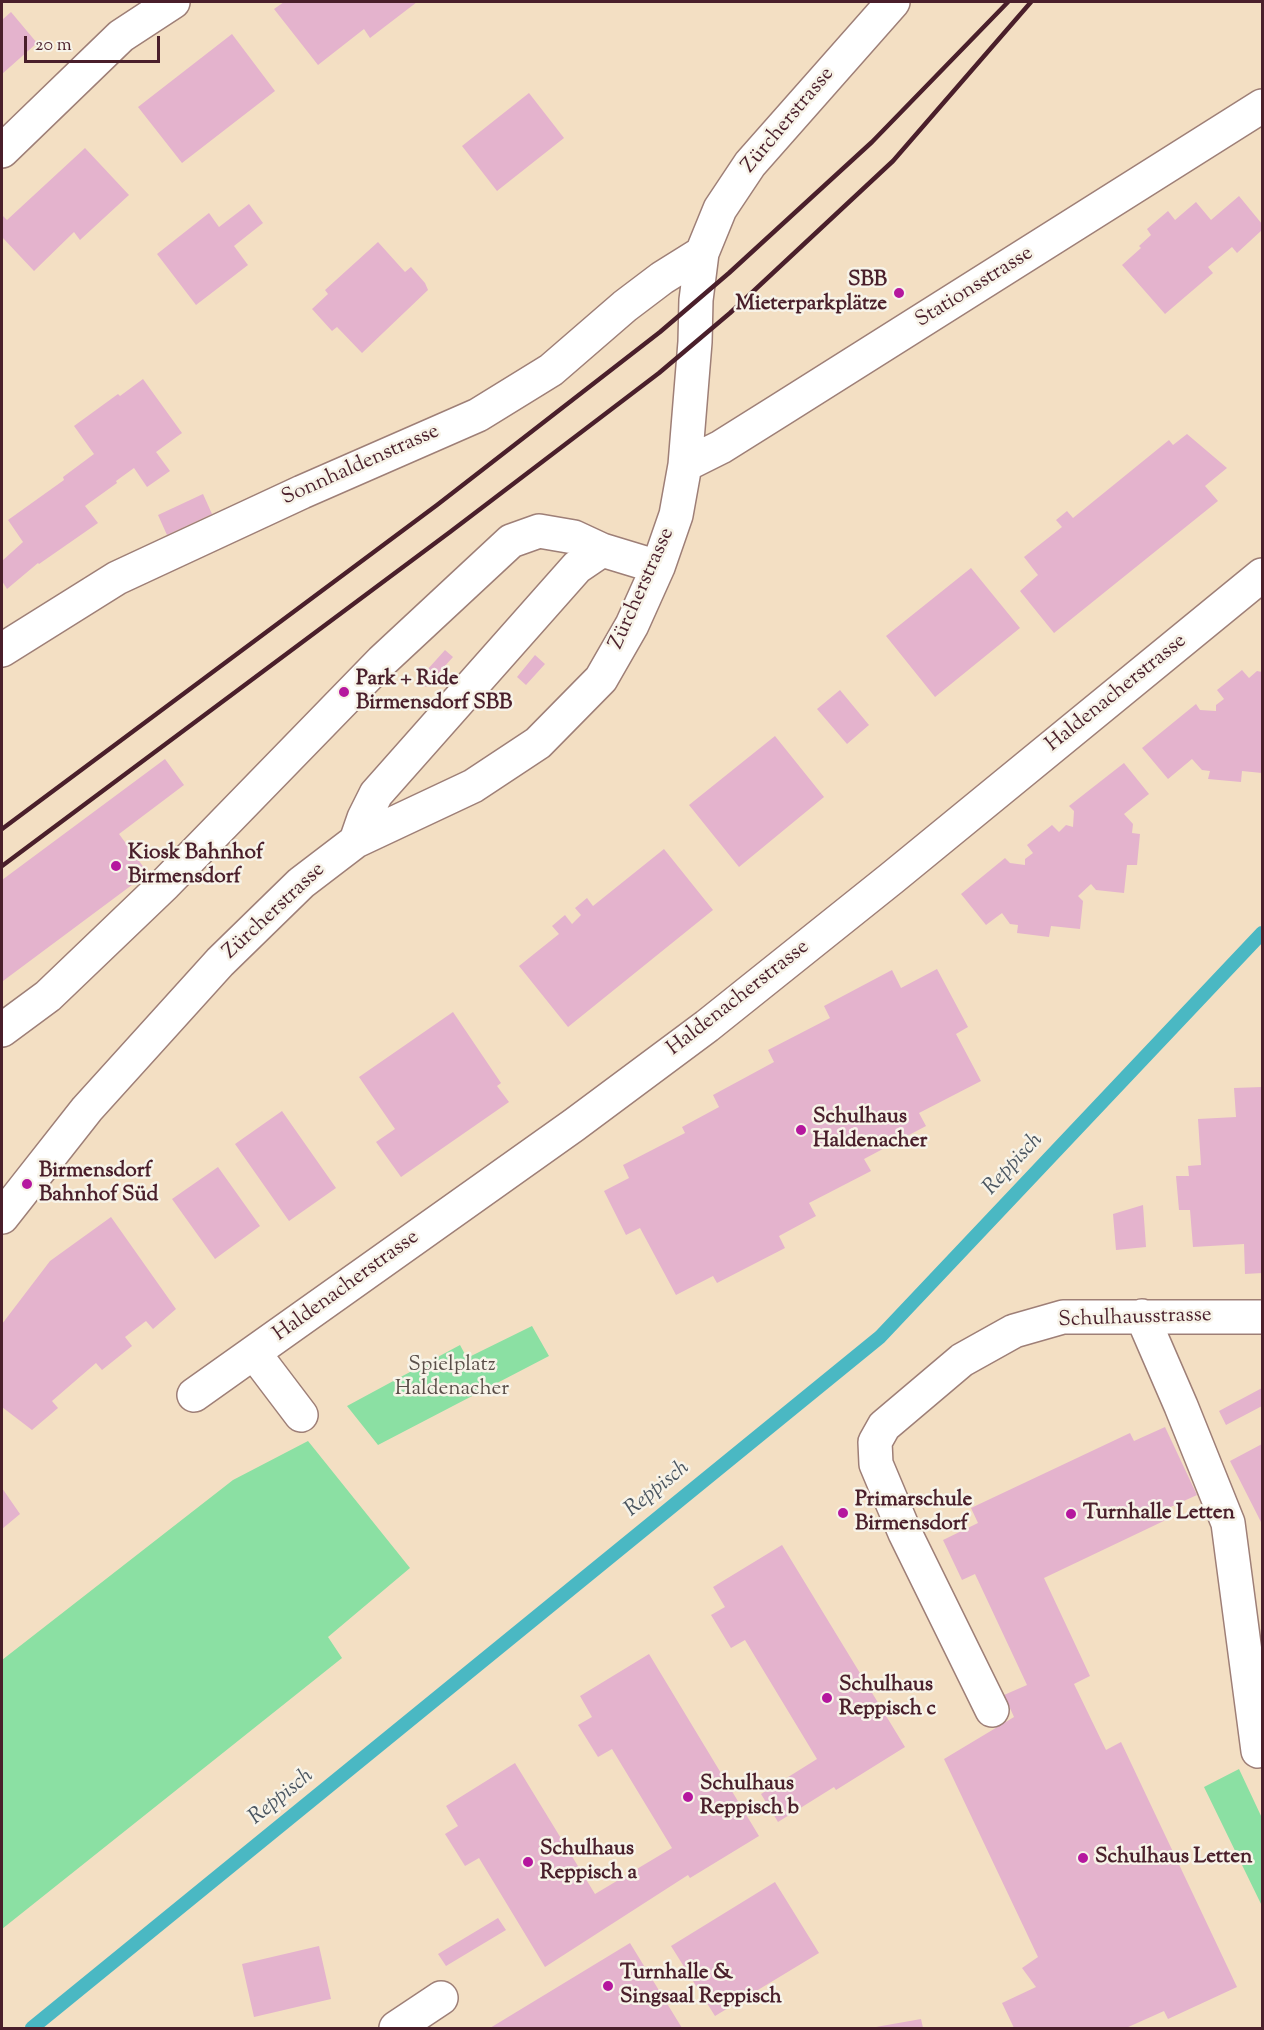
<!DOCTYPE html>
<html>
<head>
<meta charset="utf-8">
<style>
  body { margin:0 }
  #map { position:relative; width:1264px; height:2030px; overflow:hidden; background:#f3dfc3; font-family:"Sorts Mill Goudy",serif }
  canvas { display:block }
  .frame { position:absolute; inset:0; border:3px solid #4a1f2b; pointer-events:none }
  .scale { position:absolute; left:24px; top:36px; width:136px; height:27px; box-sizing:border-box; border:3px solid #4a1f2b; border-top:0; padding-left:8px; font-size:18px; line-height:21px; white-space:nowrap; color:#4a1f2b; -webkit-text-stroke:4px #f7f3e8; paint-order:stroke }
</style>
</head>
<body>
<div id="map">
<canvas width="1264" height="2030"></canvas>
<div class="frame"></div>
<div class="scale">20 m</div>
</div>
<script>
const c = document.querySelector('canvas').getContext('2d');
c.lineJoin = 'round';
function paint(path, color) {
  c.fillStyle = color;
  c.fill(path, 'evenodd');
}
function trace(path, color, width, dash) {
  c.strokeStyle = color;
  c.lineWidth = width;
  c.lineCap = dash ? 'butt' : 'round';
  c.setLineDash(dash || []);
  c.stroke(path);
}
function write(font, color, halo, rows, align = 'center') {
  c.font = font + ' "Sorts Mill Goudy",serif';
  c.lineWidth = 5;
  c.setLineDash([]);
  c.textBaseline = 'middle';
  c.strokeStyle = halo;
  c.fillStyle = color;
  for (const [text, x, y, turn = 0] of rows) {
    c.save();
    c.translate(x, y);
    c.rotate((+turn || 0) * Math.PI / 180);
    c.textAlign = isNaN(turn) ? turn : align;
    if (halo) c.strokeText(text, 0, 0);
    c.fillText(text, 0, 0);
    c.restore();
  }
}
paint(new Path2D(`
  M 532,1326 L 549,1356 L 378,1445 L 347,1406 L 460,1345 L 467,1358 Z
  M 308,1441 L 410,1568 L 328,1637 L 342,1658 L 2,1929 L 2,1660 L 233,1480 Z
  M 1239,1769 L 1262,1818 L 1262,1906 L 1204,1787 Z`), '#8be0a3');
trace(new Path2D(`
  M 32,2028 L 880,1337 L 1262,933`), '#4ab8c3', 14);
paint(new Path2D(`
  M 284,2 L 417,2 L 370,38 L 364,29 L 318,65 L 274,9 Z
  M 11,12 L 37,43 L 2,74 L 2,20 Z
  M 232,34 L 275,91 L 182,163 L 138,107 Z
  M 529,93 L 564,138 L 497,191 L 462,146 Z
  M 85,148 L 129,195 L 80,240 L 74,232 L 34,271 L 2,237 L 2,215 L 7,220 Z
  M 1239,196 L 1262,224 L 1262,230 L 1237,253 L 1232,247 L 1208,267 L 1213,273 L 1165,314 L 1122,265 L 1141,248 L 1139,246 L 1151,235 L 1147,229 L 1168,211 L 1175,220 L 1196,202 L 1211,220 Z
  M 249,204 L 263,223 L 234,246 L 248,265 L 196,305 L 157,254 L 209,213 L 219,227 Z
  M 378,242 L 405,272 L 411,267 L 425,283 L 428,290 L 362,353 L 337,327 L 332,331 L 312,309 L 328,294 L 325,290 Z
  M 143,379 L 182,433 L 156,452 L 170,471 L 147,487 L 134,468 L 116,481 L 117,483 L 85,506 L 98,523 L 39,564 L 38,563 L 7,589 L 2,581 L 2,561 L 23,542 L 8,520 L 64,480 L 63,477 L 94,454 L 74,426 L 118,394 L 120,396 Z
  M 1187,434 L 1227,468 L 1205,486 L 1218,501 L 1054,633 L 1020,591 L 1038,575 L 1024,557 L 1062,527 L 1056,520 L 1067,511 L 1073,518 L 1169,440 L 1173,445 Z
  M 203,494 L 212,514 L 167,535 L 158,515 Z
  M 971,568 L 1020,628 L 935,697 L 886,636 Z
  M 445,650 L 453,657 L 426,687 L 418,680 Z
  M 535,655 L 545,664 L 526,685 L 517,677 Z
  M 1242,670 L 1249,678 L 1257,671 L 1262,672 L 1262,773 L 1242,771 L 1241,782 L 1208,779 L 1210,771 L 1202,770 L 1192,759 L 1168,779 L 1142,748 L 1196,704 L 1200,710 L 1216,711 L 1216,705 L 1224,699 L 1217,690 Z
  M 840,690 L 869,725 L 847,744 L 817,709 Z
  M 775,736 L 824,797 L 739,867 L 689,805 Z
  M 165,759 L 184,785 L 119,834 L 148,873 L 3,981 L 2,880 Z
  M 1124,763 L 1149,794 L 1124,814 L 1133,824 L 1132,833 L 1140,834 L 1137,865 L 1127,865 L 1124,893 L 1096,890 L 1091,884 L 1078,896 L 1083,901 L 1080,929 L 1051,926 L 1049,937 L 1017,933 L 1018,925 L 1010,924 L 1002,913 L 986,925 L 961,894 L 1005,858 L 1010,863 L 1025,865 L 1025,859 L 1033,853 L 1027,845 L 1052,825 L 1059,832 L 1066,825 L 1073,827 L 1074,811 L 1069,806 Z
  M 664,849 L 713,910 L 568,1027 L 519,966 L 559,934 L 552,926 L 565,915 L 572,924 L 581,915 L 575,908 L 587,898 L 593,906 Z
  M 937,969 L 968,1027 L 956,1034 L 981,1081 L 919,1113 L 926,1126 L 864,1159 L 871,1171 L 809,1203 L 816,1216 L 779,1236 L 785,1248 L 717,1283 L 713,1276 L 676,1295 L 640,1228 L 626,1235 L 604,1191 L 629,1178 L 623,1165 L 685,1133 L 682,1127 L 719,1107 L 713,1095 L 774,1062 L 768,1050 L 830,1018 L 824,1006 L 892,970 L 901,988 Z
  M 453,1012 L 501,1083 L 497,1086 L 509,1102 L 401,1177 L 376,1142 L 395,1129 L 359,1077 Z
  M 1262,1087 L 1262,1273 L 1245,1274 L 1244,1244 L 1193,1247 L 1190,1210 L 1179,1210 L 1176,1176 L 1189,1176 L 1188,1166 L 1201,1165 L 1198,1119 L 1236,1117 L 1234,1088 Z
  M 282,1111 L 336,1188 L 289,1221 L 235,1144 Z
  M 218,1167 L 260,1226 L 215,1259 L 172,1199 Z
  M 1143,1205 L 1146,1247 L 1116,1250 L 1113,1214 Z
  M 111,1217 L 176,1309 L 153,1329 L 146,1321 L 125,1337 L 132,1346 L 102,1370 L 96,1363 L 52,1401 L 58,1408 L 32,1430 L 2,1407 L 2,1324 L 50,1261 Z
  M 1262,1388 L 1262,1406 L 1226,1425 L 1219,1411 Z
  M 1165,1427 L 1197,1495 L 1166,1509 L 1170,1518 L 1044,1578 L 1090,1676 L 1074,1684 L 1106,1750 L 1121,1742 L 1237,1987 L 1168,2019 L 1164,2011 L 1126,2028 L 1014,2028 L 1002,2003 L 1036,1987 L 1022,1968 L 1038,1957 L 944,1759 L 1014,1717 L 1004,1695 L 1027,1685 L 975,1574 L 962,1580 L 943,1540 L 978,1523 L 971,1508 L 1130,1433 L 1134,1441 Z
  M 1262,1444 L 1262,1524 L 1230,1461 Z
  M 2,1488 L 20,1514 L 2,1529 Z
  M 782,1545 L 905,1747 L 836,1790 L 834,1787 L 778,1822 L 761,1794 L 817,1759 L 745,1640 L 731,1648 L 711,1615 L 725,1607 L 713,1587 Z
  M 649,1654 L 759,1836 L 690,1878 L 688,1875 L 545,1967 L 479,1858 L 465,1866 L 445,1834 L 458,1826 L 446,1806 L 515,1763 L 595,1894 L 672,1848 L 612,1749 L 598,1757 L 578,1725 L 592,1717 L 580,1696 Z
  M 775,1882 L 819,1953 L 715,2016 L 671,1946 Z
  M 498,1918 L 506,1930 L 446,1966 L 438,1954 Z
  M 630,1943 L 682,2028 L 490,2028 Z
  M 319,1946 L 331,1999 L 254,2017 L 242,1964 Z
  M 921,2019 L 923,2028 L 876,2028 L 876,2027 Z`), '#e4b3cd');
const minor = new Path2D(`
  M 2,151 L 121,36 L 173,2
  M 685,465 L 721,447 L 780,410 L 1262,106
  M 2,650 L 117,578 L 302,492 L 478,415 L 551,370 L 625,306 L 662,278 L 702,253
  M 356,841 L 364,818 L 376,794 L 577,567 L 602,550
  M 2,1030 L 48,996 L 165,884 L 382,661 L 511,541 L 539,531 L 574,537 L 602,550 L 658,567
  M 2,1217 L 87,1109 L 220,962 L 301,883 L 356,841 L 473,786 L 538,743 L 601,679 L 632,625 L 658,567 L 676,515 L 685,465 L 695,342 L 696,300 L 702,253 L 720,209 L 750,164 L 893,2
  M 1142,1316 L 1181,1406 L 1228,1523 L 1258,1751
  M 254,1353 L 301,1415
  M 194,1395 L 574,1125 L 707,1026 L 892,878 L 1262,575
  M 992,1710 L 905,1533 L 876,1464 L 875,1442 L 884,1426 L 962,1360 L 1014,1331 L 1063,1317 L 1262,1317
  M 396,2028 L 441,1998`);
trace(minor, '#9e7f77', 36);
trace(minor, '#fff', 33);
trace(new Path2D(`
  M 2,829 L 437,505 L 660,332 L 729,273 L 872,142 L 1008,2
  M 2,866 L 450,532 L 659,373 L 730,313 L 893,161 L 1031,2`), '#4a1f2b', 4.5);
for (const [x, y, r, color] of [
  [899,293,6,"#b5179e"],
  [344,692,6,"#b5179e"],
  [116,866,6,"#b5179e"],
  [801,1130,6,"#b5179e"],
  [27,1184,6,"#b5179e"],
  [843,1513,6,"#b5179e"],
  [1071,1514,6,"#b5179e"],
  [827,1698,6,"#b5179e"],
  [688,1797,6,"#b5179e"],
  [1083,1858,6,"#b5179e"],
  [528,1862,6,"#b5179e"],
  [608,1986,6,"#b5179e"]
]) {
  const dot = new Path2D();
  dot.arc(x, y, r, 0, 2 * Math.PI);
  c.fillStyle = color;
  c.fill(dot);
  trace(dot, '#f7f3e8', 2);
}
write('21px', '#4a1f2b', '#f7f3e8', [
  ["Zürcherstrasse",789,121,-50],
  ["Stationsstrasse",975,288,-32],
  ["Sonnhaldenstrasse",361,466,-24],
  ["Zürcherstrasse",643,589,-66],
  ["Haldenacherstrasse",1117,694,-39],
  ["Zürcherstrasse",275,912,-43],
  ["Haldenacherstrasse",739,999,-38],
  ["Haldenacherstrasse",347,1287,-36],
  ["Schulhausstrasse",1135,1319,-2]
]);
write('bold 21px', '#4a1f2b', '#f7f3e8', [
  ["SBB",887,281,"right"],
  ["Mieterparkplätze",887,305,"right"],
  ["Park + Ride",356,680],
  ["Birmensdorf SBB",356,704],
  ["Kiosk Bahnhof",128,854],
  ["Birmensdorf",128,878],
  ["Schulhaus",813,1118],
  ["Haldenacher",813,1142],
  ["Birmensdorf",39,1172],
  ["Bahnhof Süd",39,1196],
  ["Primarschule",855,1501],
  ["Birmensdorf",855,1525],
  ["Turnhalle Letten",1083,1514],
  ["Schulhaus",839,1686],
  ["Reppisch c",839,1710],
  ["Schulhaus",700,1785],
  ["Reppisch b",700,1809],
  ["Schulhaus",540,1850],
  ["Reppisch a",540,1874],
  ["Schulhaus Letten",1095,1858],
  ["Turnhalle &",620,1974],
  ["Singsaal Reppisch",620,1998]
], 'left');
write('21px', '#5a4f49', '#f7f3e8', [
  ["Spielplatz",452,1366],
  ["Haldenacher",452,1390]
]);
write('italic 22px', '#4a5560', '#f7f3e8', [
  ["Reppisch",1014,1165,-47],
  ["Reppisch",658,1490,-39],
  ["Reppisch",282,1798,-39]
]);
</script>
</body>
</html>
